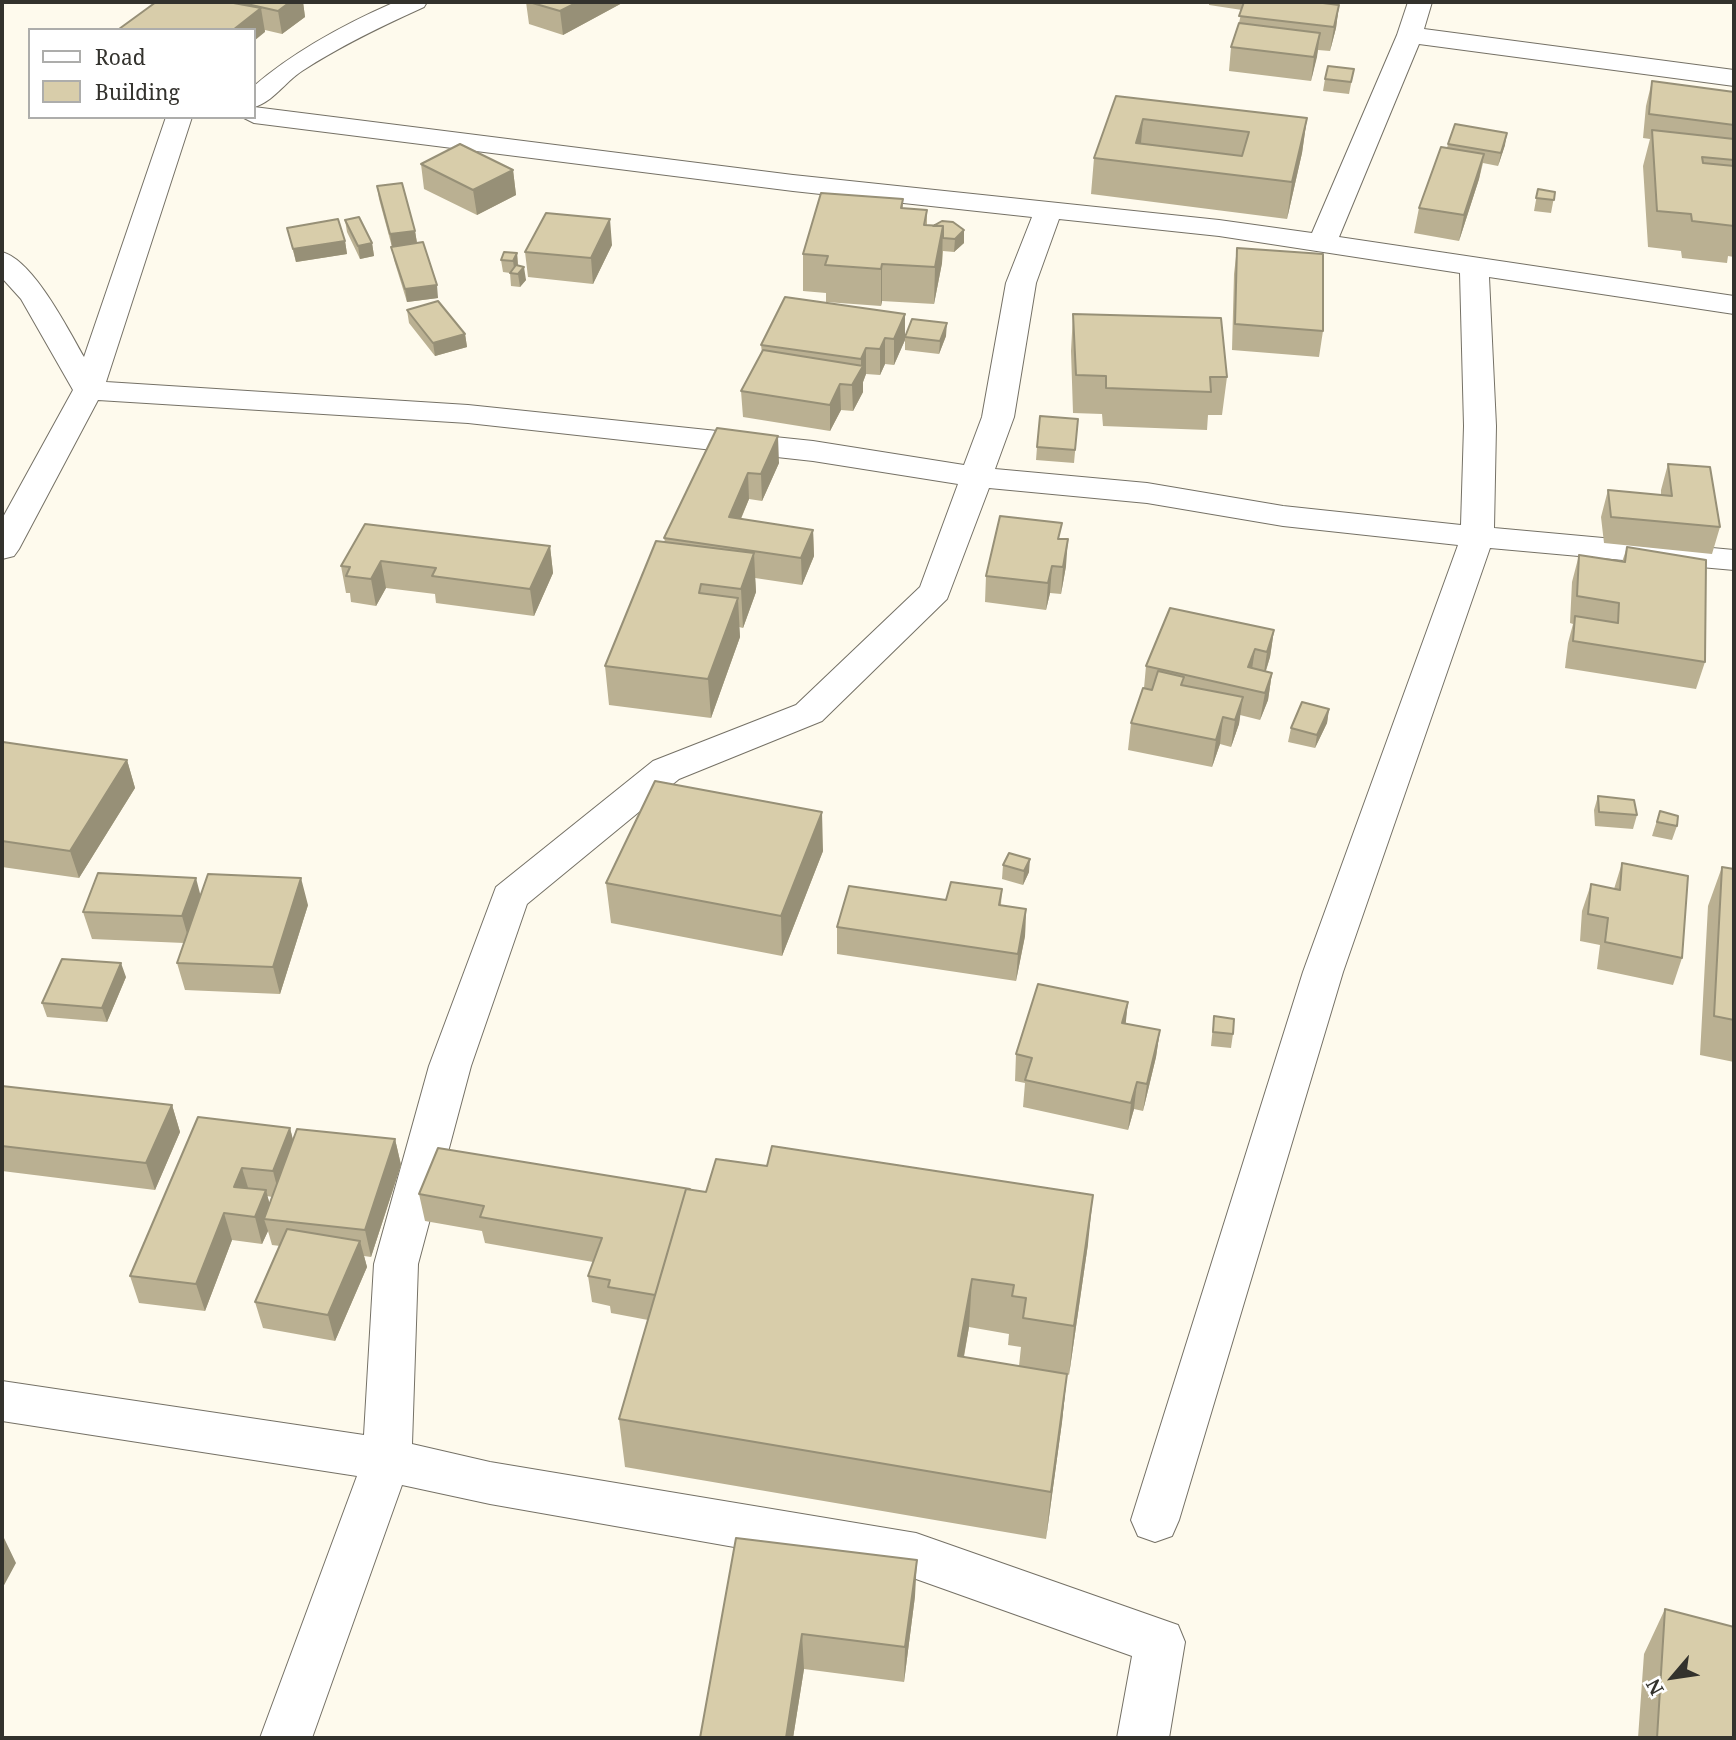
<!DOCTYPE html>
<html>
<head>
<meta charset="utf-8">
<style>
  body { margin:0 }
  #map { position:relative; width:1736px; height:1740px; overflow:hidden; background:#fefaed; font-family:"Noto Serif",serif }
  canvas { display:block }
  .frame { position:absolute; inset:0; border:4px solid #33322d; pointer-events:none }
  .legend { position:absolute; left:28px; top:28px; width:228px; height:91px; box-sizing:border-box; background:#fff; border:2px solid #adadab; margin:0; padding:9px 12px; list-style:none; font-size:21px; color:#33322d }
  .legend li { display:flex; align-items:center; gap:14px; height:35px }
  .legend b { width:35px; border:2px solid #adadab }
  .north { position:absolute; left:1638px; top:1642px; width:70px; height:70px; -webkit-text-stroke:5px #fff; paint-order:stroke; rotate:241deg; font-size:19px; font-weight:700; line-height:28px; text-align:center; color:#33322d }
  .north::after { content:''; display:block; margin:auto; width:24px; height:32px; background:#33322d; clip-path:polygon(50% 0,100% 100%,50% 72%,0 100%) }
</style>
</head>
<body>
<div id="map">
<canvas width="1736" height="1740"></canvas>
<div class="frame"></div>
<ul class="legend">
<li><b style="height:9px;background:#fff"></b>Road</li>
<li><b style="height:19px;background:#d8cdaa"></b>Building</li>
</ul>
<div class="north">N</div>
</div>
<script>
const c = document.querySelector('canvas').getContext('2d');
c.lineJoin = 'round';
function trace(path, color, width, dash) {
  c.strokeStyle = color;
  c.lineWidth = width;
  c.lineCap = dash ? 'butt' : 'round';
  c.setLineDash(dash || []);
  c.stroke(path);
}
function paint(path, color) {
  c.fillStyle = color;
  c.fill(path, 'evenodd');
}
const minor = new Path2D(`
  M 395,2 L 427,2 L 424,7 C 382,26 340,46 302,71 C 285,82 273,102 254,107 L 254,86 C 296,50 345,24 395,2 Z
  M 1408,2 L 1432,2 L 1424,29 L 1734,70 L 1734,86 L 1419,44 L 1339,237 L 1734,296 L 1734,314 L 1489,277 L 1496,426 L 1494,528 L 1734,550 L 1734,570 L 1490,548 L 1343,972 L 1179,1520 L 1172,1536 L 1155,1542 L 1138,1536 L 1131,1520 L 1303,972 L 1458,545 L 1283,526 L 1147,503 L 989,488 L 947,599 L 822,721 L 679,779 L 527,904 L 471,1066 L 418,1264 L 412,1444 L 490,1462 L 916,1533 L 1178,1625 L 1185,1642 L 1169,1738 L 1117,1738 L 1132,1656 L 916,1579 L 490,1504 L 402,1485 L 312,1738 L 260,1738 L 357,1476 L 2,1421 L 2,1381 L 364,1435 L 374,1264 L 429,1066 L 496,887 L 653,761 L 796,705 L 920,587 L 958,484 L 813,461 L 468,423 L 98,400 L 19,549 L 14,556 L 2,559 L 2,519 L 73,390 L 21,299 L 2,278 L 2,252 C 33,260 68,329 84,357 L 166,117 L 192,117 L 106,382 L 468,405 L 813,441 L 964,465 L 982,417 L 1006,283 L 1032,217 L 793,191 L 254,123 L 242,117 L 254,117 L 254,107 L 793,175 L 1219,220 L 1312,233 L 1397,35 ZM 1059,219 L 1219,236 L 1460,273 L 1464,426 L 1461,525 L 1283,506 L 1147,483 L 995,469 L 1014,417 L 1036,283 Z`);
trace(minor, '#757166', 2);
paint(minor, '#fff');
paint(new Path2D(`
  M 156,2 L 303,2 L 305,17 L 282,34 L 265,30 L 265,32 L 254,30 L 119,30 L 119,29 Z
  M 526,2 L 624,2 L 563,35 L 529,24 Z
  M 1209,2 L 1315,2 L 1339,5 L 1336,28 L 1330,51 L 1318,50 L 1311,81 L 1229,71 L 1231,47 L 1238,27 L 1242,10 L 1209,5 Z
  M 1354,69 L 1349,94 L 1323,91 L 1325,79 Z
  M 1652,81 L 1734,92 L 1734,257 L 1728,256 L 1727,263 L 1682,258 L 1681,251 L 1648,247 L 1643,166 L 1650,139 L 1643,138 L 1646,106 Z
  M 1116,96 L 1307,118 L 1302,153 L 1287,219 L 1091,194 L 1094,158 Z
  M 1448,144 L 1505,145 L 1498,166 L 1483,163 L 1479,179 L 1459,241 L 1414,233 L 1419,208 L 1447,148 Z
  M 421,164 L 513,170 L 516,195 L 477,215 L 424,189 Z
  M 377,186 L 415,231 L 417,243 L 438,298 L 407,302 L 394,260 L 392,247 L 379,199 Z
  M 1538,189 L 1555,192 L 1551,213 L 1534,211 Z
  M 903,199 L 903,209 L 927,210 L 927,225 L 964,243 L 954,252 L 943,251 L 942,263 L 934,304 L 882,301 L 881,306 L 826,302 L 826,293 L 803,291 L 803,254 Z
  M 345,220 L 372,243 L 374,256 L 360,259 L 347,232 Z
  M 287,228 L 345,241 L 347,254 L 296,262 Z
  M 612,245 L 593,284 L 528,277 L 525,252 Z
  M 1237,248 L 1323,331 L 1319,357 L 1232,350 L 1234,274 Z
  M 517,253 L 518,266 L 526,280 L 520,287 L 511,286 L 510,273 L 503,272 L 501,260 Z
  M 407,310 L 465,334 L 467,347 L 435,356 L 409,323 Z
  M 905,314 L 905,340 L 894,365 L 885,364 L 880,375 L 866,374 L 863,382 L 863,392 L 853,411 L 841,410 L 830,431 L 743,417 L 741,391 L 762,353 L 761,345 Z
  M 1073,314 L 1227,377 L 1222,415 L 1208,415 L 1207,430 L 1103,426 L 1102,414 L 1073,413 L 1071,351 Z
  M 946,336 L 939,354 L 905,350 L 905,337 Z
  M 1078,419 L 1074,463 L 1036,460 L 1037,447 Z
  M 717,428 L 779,463 L 762,501 L 749,499 L 741,519 L 813,530 L 814,556 L 802,585 L 755,578 L 756,592 L 743,628 L 739,627 L 740,637 L 711,718 L 609,705 L 605,666 L 665,542 L 664,538 Z
  M 1668,464 L 1720,527 L 1712,554 L 1604,543 L 1601,517 L 1608,490 L 1661,495 L 1661,490 Z
  M 365,524 L 550,546 L 553,573 L 534,616 L 436,603 L 435,594 L 386,588 L 376,606 L 351,602 L 350,593 L 346,593 L 341,566 Z
  M 1061,539 L 1066,566 L 1061,594 L 1050,593 L 1046,610 L 985,602 L 986,576 Z
  M 1627,547 L 1705,662 L 1696,689 L 1565,668 L 1568,643 L 1573,624 L 1570,623 L 1572,582 L 1579,555 L 1622,562 Z
  M 1274,630 L 1270,657 L 1266,671 L 1272,673 L 1268,700 L 1260,720 L 1240,715 L 1239,724 L 1231,747 L 1220,744 L 1212,767 L 1128,750 L 1131,723 L 1144,688 L 1146,666 Z
  M 1329,709 L 1327,723 L 1315,748 L 1288,742 L 1291,728 Z
  M 2,744 L 127,760 L 135,788 L 79,878 L 2,867 Z
  M 1598,796 L 1637,815 L 1633,829 L 1595,826 L 1594,810 Z
  M 1660,811 L 1677,826 L 1672,840 L 1652,836 Z
  M 823,851 L 782,956 L 611,923 L 606,883 Z
  M 1622,863 L 1682,958 L 1673,985 L 1597,969 L 1600,945 L 1580,941 L 1582,911 L 1591,884 L 1614,889 Z
  M 1003,865 L 1029,872 L 1023,885 L 1002,879 Z
  M 1722,867 L 1734,869 L 1734,1062 L 1700,1055 L 1708,906 Z
  M 1002,889 L 1001,905 L 1026,909 L 1025,936 L 1016,981 L 837,954 L 837,927 L 946,900 Z
  M 201,895 L 308,905 L 280,994 L 185,990 L 177,963 L 184,943 L 92,939 L 83,912 Z
  M 126,977 L 107,1022 L 47,1017 L 42,1003 Z
  M 1128,1002 L 1125,1024 L 1160,1030 L 1156,1057 L 1143,1111 L 1134,1109 L 1128,1130 L 1023,1107 L 1025,1083 L 1015,1081 L 1016,1054 Z
  M 1214,1016 L 1233,1034 L 1231,1048 L 1211,1046 Z
  M 2,1086 L 172,1105 L 180,1132 L 155,1190 L 2,1171 Z
  M 198,1117 L 290,1128 L 293,1141 L 395,1139 L 401,1165 L 371,1257 L 364,1256 L 367,1267 L 335,1341 L 263,1328 L 255,1302 L 280,1246 L 272,1245 L 268,1231 L 262,1244 L 232,1240 L 205,1311 L 139,1303 L 130,1276 ZM 267,1196 L 272,1197 L 270,1204 Z
  M 690,1190 L 1088,1244 L 1069,1375 L 1067,1374 L 1062,1422 L 1046,1539 L 625,1467 L 619,1419 L 648,1320 L 611,1313 L 610,1306 L 592,1302 L 588,1276 L 593,1262 L 485,1243 L 482,1231 L 425,1221 L 419,1194 ZM 969,1327 L 1009,1334 L 1008,1345 L 1021,1347 L 1019,1366 L 964,1357 Z
  M 736,1538 L 915,1596 L 904,1682 L 804,1669 L 793,1738 L 700,1738 Z
  M 1665,1609 L 1734,1738 L 1638,1738 L 1644,1654 Z`), '#bab092');
paint(new Path2D(`
  M 290,2 L 303,2 L 305,17 L 282,34 L 278,11 Z
  M 578,2 L 624,2 L 563,35 L 560,11 Z
  M 1339,5 L 1336,28 L 1330,51 L 1334,27 Z
  M 261,8 L 265,32 L 254,41 L 254,30 L 233,30 Z
  M 1320,33 L 1317,57 L 1311,81 L 1314,57 Z
  M 1307,118 L 1302,153 L 1287,219 L 1292,182 Z
  M 1143,119 L 1140,155 L 1136,143 Z
  M 1507,133 L 1505,145 L 1498,166 L 1501,153 Z
  M 1484,154 L 1479,179 L 1459,241 L 1464,215 Z
  M 513,170 L 516,195 L 477,215 L 473,190 Z
  M 610,219 L 612,245 L 593,284 L 591,258 Z
  M 943,226 L 942,263 L 934,304 L 935,267 Z
  M 964,230 L 964,243 L 954,252 L 955,239 Z
  M 415,231 L 417,243 L 392,247 L 390,234 Z
  M 345,241 L 347,254 L 296,262 L 293,249 Z
  M 372,243 L 374,256 L 360,259 L 358,246 Z
  M 517,253 L 518,266 L 515,274 L 513,261 Z
  M 882,264 L 882,301 L 881,306 L 881,269 Z
  M 524,267 L 526,280 L 520,287 L 518,274 Z
  M 437,285 L 438,298 L 407,302 L 405,289 Z
  M 905,314 L 905,340 L 894,365 L 894,339 Z
  M 947,323 L 946,336 L 939,354 L 940,341 Z
  M 465,334 L 467,347 L 435,356 L 433,343 Z
  M 885,338 L 885,364 L 880,375 L 880,349 Z
  M 866,348 L 866,374 L 863,382 L 863,392 L 853,411 L 852,385 L 861,368 L 861,359 Z
  M 840,384 L 841,410 L 830,431 L 830,405 Z
  M 778,436 L 779,463 L 762,501 L 761,474 Z
  M 748,473 L 749,499 L 730,544 L 729,517 Z
  M 813,530 L 814,556 L 802,585 L 801,558 Z
  M 1068,539 L 1066,566 L 1061,594 L 1063,567 Z
  M 550,546 L 553,573 L 534,616 L 530,589 Z
  M 754,553 L 756,592 L 743,628 L 741,589 Z
  M 381,561 L 386,588 L 376,606 L 371,579 Z
  M 1052,566 L 1050,593 L 1046,610 L 1048,583 Z
  M 738,598 L 740,637 L 711,718 L 708,679 Z
  M 1274,630 L 1270,657 L 1263,679 L 1267,652 Z
  M 1255,649 L 1251,676 L 1248,667 Z
  M 1272,673 L 1268,700 L 1260,720 L 1265,693 Z
  M 1243,697 L 1239,724 L 1231,747 L 1235,720 Z
  M 1329,709 L 1327,723 L 1315,748 L 1317,735 Z
  M 1223,717 L 1220,744 L 1212,767 L 1216,740 Z
  M 127,760 L 135,788 L 79,878 L 70,851 Z
  M 822,812 L 823,851 L 782,956 L 781,916 Z
  M 1030,859 L 1029,872 L 1023,885 L 1024,871 Z
  M 196,878 L 203,905 L 190,944 L 182,916 Z
  M 301,878 L 308,905 L 280,994 L 273,967 Z
  M 1026,909 L 1025,936 L 1016,981 L 1018,954 Z
  M 121,963 L 126,977 L 107,1022 L 102,1008 Z
  M 1128,1002 L 1125,1030 L 1122,1023 Z
  M 1160,1030 L 1156,1057 L 1143,1111 L 1147,1084 Z
  M 1137,1082 L 1134,1109 L 1128,1130 L 1131,1103 Z
  M 172,1105 L 180,1132 L 155,1190 L 146,1163 Z
  M 290,1128 L 297,1155 L 280,1198 L 273,1171 Z
  M 395,1139 L 401,1165 L 371,1257 L 365,1230 Z
  M 242,1168 L 250,1194 L 234,1187 Z
  M 266,1190 L 273,1217 L 264,1219 L 268,1231 L 262,1244 L 255,1217 Z
  M 1093,1195 L 1088,1244 L 1069,1375 L 1074,1326 Z
  M 224,1213 L 232,1240 L 205,1311 L 196,1284 Z
  M 360,1241 L 367,1267 L 335,1341 L 328,1315 Z
  M 972,1279 L 969,1327 L 955,1404 L 958,1356 Z
  M 1067,1374 L 1062,1422 L 1046,1539 L 1051,1492 Z
  M 4,1538 L 16,1563 L 2,1589 L 2,1542 Z
  M 917,1560 L 915,1596 L 904,1682 L 905,1647 Z
  M 802,1634 L 804,1669 L 793,1738 L 786,1738 Z`), '#979077');
const building = new Path2D(`
  M 156,2 L 228,2 L 261,8 L 233,30 L 124,30 L 119,29 Z
  M 238,2 L 290,2 L 278,11 Z
  M 529,2 L 578,2 L 560,11 Z
  M 1244,2 L 1315,2 L 1339,5 L 1334,27 L 1239,16 Z
  M 1239,23 L 1320,33 L 1314,57 L 1231,47 Z
  M 1328,66 L 1354,69 L 1351,82 L 1325,79 Z
  M 1652,81 L 1734,92 L 1734,125 L 1649,114 Z
  M 1116,96 L 1307,118 L 1292,182 L 1094,158 ZM 1143,119 L 1249,132 L 1242,156 L 1136,143 Z
  M 1455,124 L 1507,133 L 1501,153 L 1448,144 Z
  M 1652,130 L 1734,139 L 1734,160 L 1702,157 L 1703,163 L 1734,166 L 1734,226 L 1692,221 L 1691,214 L 1657,211 Z
  M 460,144 L 513,170 L 473,190 L 421,164 Z
  M 1441,147 L 1484,154 L 1464,215 L 1419,208 Z
  M 402,183 L 415,231 L 390,234 L 377,186 Z
  M 1538,189 L 1555,192 L 1554,200 L 1536,198 Z
  M 821,193 L 903,199 L 901,208 L 927,210 L 924,225 L 943,226 L 935,267 L 882,264 L 881,269 L 825,265 L 828,256 L 803,254 Z
  M 546,213 L 610,219 L 591,258 L 525,252 Z
  M 359,217 L 372,243 L 358,246 L 345,220 Z
  M 338,219 L 345,241 L 293,249 L 287,228 Z
  M 942,221 L 953,222 L 964,230 L 955,239 L 943,238 L 943,226 L 933,226 Z
  M 423,242 L 437,285 L 405,289 L 391,247 Z
  M 1237,248 L 1323,254 L 1323,331 L 1235,324 Z
  M 504,252 L 517,253 L 513,261 L 501,260 Z
  M 516,265 L 524,267 L 518,274 L 510,273 Z
  M 785,297 L 905,314 L 894,339 L 885,338 L 880,349 L 866,348 L 861,359 L 761,345 Z
  M 438,301 L 465,334 L 433,343 L 407,310 Z
  M 1073,314 L 1221,318 L 1227,377 L 1210,377 L 1211,392 L 1106,388 L 1106,376 L 1076,375 Z
  M 912,319 L 947,323 L 940,341 L 905,337 Z
  M 763,350 L 863,366 L 852,385 L 840,384 L 830,405 L 741,391 Z
  M 1040,416 L 1078,419 L 1075,450 L 1037,447 Z
  M 717,428 L 778,436 L 761,474 L 748,473 L 729,517 L 813,530 L 801,558 L 664,538 Z
  M 1668,464 L 1710,467 L 1720,527 L 1611,517 L 1608,490 L 1672,496 Z
  M 1000,516 L 1062,523 L 1058,539 L 1068,539 L 1063,567 L 1052,566 L 1048,583 L 986,576 Z
  M 365,524 L 550,546 L 530,589 L 432,576 L 436,568 L 381,561 L 371,579 L 346,576 L 350,567 L 341,566 Z
  M 656,541 L 754,553 L 741,589 L 701,584 L 699,593 L 738,598 L 708,679 L 605,666 Z
  M 1627,547 L 1706,560 L 1705,662 L 1573,641 L 1575,616 L 1618,623 L 1619,603 L 1577,596 L 1579,555 L 1625,562 Z
  M 1170,608 L 1274,630 L 1267,652 L 1255,649 L 1248,667 L 1272,673 L 1265,693 L 1146,666 Z
  M 1158,671 L 1184,677 L 1181,685 L 1243,697 L 1235,720 L 1223,717 L 1216,740 L 1131,723 L 1143,688 L 1152,690 Z
  M 1302,702 L 1329,709 L 1317,735 L 1291,728 Z
  M 3,742 L 127,760 L 70,851 L 2,841 L 2,744 Z
  M 655,781 L 822,812 L 781,916 L 606,883 Z
  M 1598,796 L 1634,800 L 1637,815 L 1599,812 Z
  M 1660,811 L 1678,816 L 1677,826 L 1657,822 Z
  M 1009,853 L 1030,859 L 1024,871 L 1003,865 Z
  M 1622,863 L 1688,876 L 1682,958 L 1605,942 L 1608,918 L 1588,914 L 1591,884 L 1620,890 Z
  M 1722,867 L 1734,869 L 1734,1020 L 1714,1016 Z
  M 98,873 L 196,878 L 182,916 L 83,912 Z
  M 208,874 L 301,878 L 273,967 L 177,963 Z
  M 951,882 L 1002,889 L 999,905 L 1026,909 L 1018,954 L 837,927 L 849,886 L 946,900 Z
  M 62,959 L 121,963 L 102,1008 L 42,1003 Z
  M 1038,984 L 1128,1002 L 1122,1023 L 1160,1030 L 1147,1084 L 1137,1082 L 1131,1103 L 1025,1080 L 1032,1058 L 1016,1054 Z
  M 1214,1016 L 1234,1019 L 1233,1034 L 1213,1032 Z
  M 2,1086 L 172,1105 L 146,1163 L 2,1146 Z
  M 198,1117 L 290,1128 L 273,1171 L 242,1168 L 234,1187 L 266,1190 L 255,1217 L 224,1213 L 196,1284 L 130,1276 Z
  M 297,1129 L 395,1139 L 365,1230 L 264,1219 Z
  M 772,1146 L 1093,1195 L 1074,1326 L 1023,1318 L 1026,1298 L 1012,1296 L 1014,1285 L 972,1279 L 958,1356 L 1067,1374 L 1051,1492 L 619,1419 L 686,1189 L 706,1192 L 716,1159 L 767,1166 Z
  M 438,1148 L 690,1189 L 686,1189 L 655,1295 L 608,1287 L 610,1280 L 588,1276 L 602,1238 L 480,1217 L 484,1206 L 419,1194 Z
  M 287,1229 L 360,1241 L 328,1315 L 255,1302 Z
  M 736,1538 L 917,1560 L 905,1647 L 802,1634 L 786,1738 L 700,1738 Z
  M 1665,1609 L 1734,1627 L 1734,1738 L 1657,1738 Z`);
paint(building, '#d8cdaa');
trace(building, '#979077', 2);
</script>
</body>
</html>
